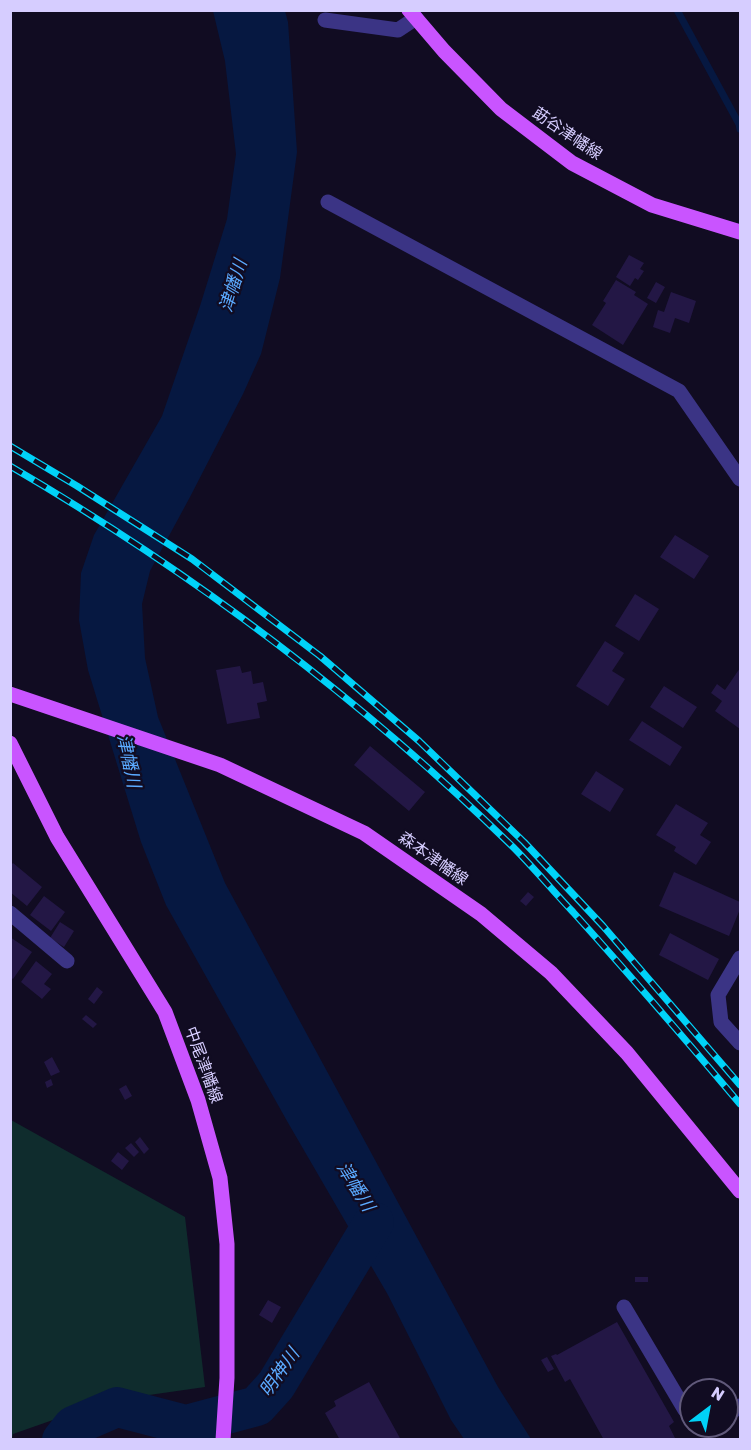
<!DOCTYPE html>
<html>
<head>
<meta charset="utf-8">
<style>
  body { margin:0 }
  #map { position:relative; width:751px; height:1450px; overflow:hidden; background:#110c22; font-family:Rubik,sans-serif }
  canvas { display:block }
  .frame { position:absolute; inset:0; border:12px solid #d6cdff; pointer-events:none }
  .north { position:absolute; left:679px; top:1378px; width:60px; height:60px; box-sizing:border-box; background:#110c22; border:2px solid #60597a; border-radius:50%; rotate:32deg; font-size:16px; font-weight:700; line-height:24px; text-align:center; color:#d6cdff }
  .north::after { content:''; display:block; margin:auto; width:21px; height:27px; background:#00d2f8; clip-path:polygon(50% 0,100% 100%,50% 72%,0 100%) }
</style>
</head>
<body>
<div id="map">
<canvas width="751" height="1450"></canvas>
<div class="frame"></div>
<div class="north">N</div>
</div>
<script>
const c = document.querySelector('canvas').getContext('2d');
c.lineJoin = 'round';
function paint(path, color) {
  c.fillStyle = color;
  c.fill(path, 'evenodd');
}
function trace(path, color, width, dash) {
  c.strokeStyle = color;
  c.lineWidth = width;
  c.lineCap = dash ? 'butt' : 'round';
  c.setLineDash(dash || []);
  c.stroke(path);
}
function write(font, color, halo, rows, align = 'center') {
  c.font = font + ' Rubik,"Noto Sans JP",sans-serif';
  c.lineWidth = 4.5;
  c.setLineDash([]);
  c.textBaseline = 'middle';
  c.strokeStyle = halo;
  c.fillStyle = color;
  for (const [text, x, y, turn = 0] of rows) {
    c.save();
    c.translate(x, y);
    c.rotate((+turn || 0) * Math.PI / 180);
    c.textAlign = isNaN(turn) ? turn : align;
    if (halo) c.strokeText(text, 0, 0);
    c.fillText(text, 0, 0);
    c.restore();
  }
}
paint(new Path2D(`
  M 11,1120 L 185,1217 L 205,1387 L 107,1401 L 13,1434 L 12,1439 L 11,1439 Z`), '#0f2c2d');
paint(new Path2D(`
  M 213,11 L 285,11 L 288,22 L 297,152 L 280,278 L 261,354 L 243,394 L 190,497 L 150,571 L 142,604 L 145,658 L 158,717 L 225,883 L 498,1387 L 531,1439 L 464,1439 L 451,1420 L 388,1295 L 287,1121 L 166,905 L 141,842 L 88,670 L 79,620 L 81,573 L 94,535 L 162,416 L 200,306 L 227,219 L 236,154 L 225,61 Z`), '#061841');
trace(new Path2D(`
  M 677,10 L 739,124 L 740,129`), '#061841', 7);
trace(new Path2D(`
  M 62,1440 L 73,1426 L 117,1407 L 186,1425 L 257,1406 L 276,1385 L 374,1222`), '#061841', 40);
paint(new Path2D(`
  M 629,255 L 644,263 L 640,269 L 644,271 L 638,280 L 635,278 L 630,286 L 616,277 Z
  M 616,280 L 636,292 L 634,295 L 648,304 L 623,345 L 592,325 L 606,303 L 603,301 Z
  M 656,282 L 665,287 L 656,303 L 647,298 Z
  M 671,292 L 696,301 L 689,323 L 675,318 L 670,333 L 653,327 L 658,310 L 664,312 Z
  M 675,535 L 709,556 L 694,579 L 660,557 Z
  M 635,594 L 659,609 L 639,641 L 615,626 Z
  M 605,641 L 624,653 L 612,671 L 625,679 L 608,706 L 576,686 Z
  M 240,666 L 242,673 L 251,671 L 253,684 L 263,682 L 267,701 L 257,703 L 260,718 L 227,724 L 216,670 Z
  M 740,668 L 740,729 L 715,711 L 722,701 L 711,693 L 717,684 L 725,690 Z
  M 664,686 L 697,707 L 683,728 L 650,707 Z
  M 642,721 L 682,747 L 670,766 L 629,740 Z
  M 370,746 L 425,792 L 409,811 L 354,765 Z
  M 596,771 L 624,789 L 610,812 L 581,794 Z
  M 676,804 L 708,823 L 700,835 L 711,842 L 696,865 L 674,851 L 676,847 L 656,835 Z
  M 13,863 L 42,887 L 27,906 L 10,892 L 10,866 Z
  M 674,872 L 740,902 L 740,909 L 729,936 L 659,906 Z
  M 528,892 L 534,897 L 526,906 L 520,901 Z
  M 44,896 L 65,912 L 51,931 L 30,915 Z
  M 60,922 L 74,931 L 64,947 L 50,938 Z
  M 670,933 L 719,959 L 708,980 L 659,955 Z
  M 10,937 L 32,952 L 13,979 L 10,977 Z
  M 36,961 L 52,974 L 44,984 L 51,989 L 42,999 L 21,982 Z
  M 97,987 L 103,992 L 94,1004 L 88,999 Z
  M 86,1015 L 97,1024 L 93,1028 L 82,1019 Z
  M 52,1057 L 60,1072 L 51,1076 L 44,1062 Z
  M 51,1079 L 53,1085 L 47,1088 L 45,1082 Z
  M 126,1085 L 132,1096 L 125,1100 L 119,1089 Z
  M 140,1137 L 149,1149 L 144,1154 L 135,1142 Z
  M 131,1143 L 139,1152 L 134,1157 L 125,1148 Z
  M 118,1152 L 129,1161 L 122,1170 L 111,1161 Z
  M 635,1277 L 648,1277 L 648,1282 L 635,1282 Z
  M 268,1300 L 281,1307 L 272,1323 L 259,1315 Z
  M 617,1322 L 674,1422 L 669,1426 L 676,1440 L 664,1438 L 662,1440 L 604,1440 L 570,1379 L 565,1382 L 551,1356 L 556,1354 L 557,1355 Z
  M 547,1357 L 554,1369 L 548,1372 L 541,1360 Z
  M 369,1382 L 401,1440 L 340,1440 L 325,1413 L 336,1406 L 334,1401 Z`), '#231745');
trace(new Path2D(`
  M 325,20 L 398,30 L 416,18
  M 328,202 L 679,391 L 740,479
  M 10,913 L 67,961
  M 740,958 L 718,995 L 721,1022 L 740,1043
  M 624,1307 L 685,1410 L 691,1412
  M 727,1415 L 740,1406`), '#3b3485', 15);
trace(new Path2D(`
  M 409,10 L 444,51 L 501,109 L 572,163 L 652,205 L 740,232
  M 10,694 L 220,765 L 364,833 L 481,914 L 551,973 L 627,1053 L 740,1191
  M 10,743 L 57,837 L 165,1012 L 198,1100 L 220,1178 L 227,1244 L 227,1378 L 223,1440`), '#c954ff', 15);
const rail = new Path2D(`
  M 10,446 L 77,486 L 192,559 L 320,656 L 419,741 L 524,842 L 603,926 L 740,1085
  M 10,466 C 192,572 362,700 513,847 C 534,868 553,891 573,912 C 630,975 685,1039 740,1104`);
trace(rail, '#00d2f8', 7);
trace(rail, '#110c22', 4.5, [14]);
write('16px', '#d6cdff', '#110c22', [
  ["莇谷津幡線",567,134,34],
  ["森本津幡線",433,859,35],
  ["中尾津幡線",203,1065,70]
]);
write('italic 18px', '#5baaff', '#110c22', [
  ["津幡川",234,286,-73],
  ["津幡川",128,761,78],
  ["津幡川",355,1187,58],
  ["明神川",280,1373,-55]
]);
</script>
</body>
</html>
